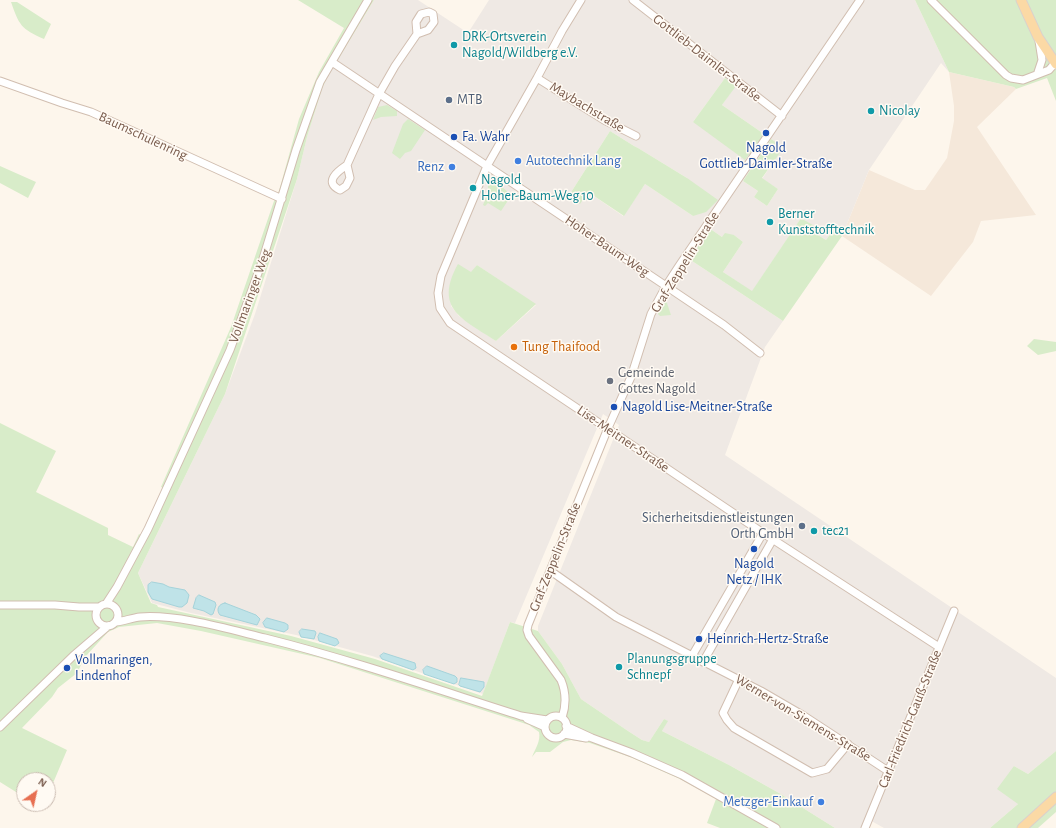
<!DOCTYPE html>
<html>
<head>
<meta charset="utf-8">
<style>
  body { margin:0 }
  #map { position:relative; width:1056px; height:828px; overflow:hidden; background:#fdf6ec; font-family:"Alegreya Sans",sans-serif }
  canvas { display:block }
  .north { position:absolute; left:16px; top:772px; width:40px; height:40px; box-sizing:border-box; background:#fffaf3; border:1px solid #cabbb1; border-radius:50%; rotate:34deg; font-size:11px; font-weight:700; line-height:16px; text-align:center; color:#7a5c4d }
  .north::after { content:''; display:block; margin:auto; width:14px; height:18px; background:#e76f51; clip-path:polygon(50% 0,100% 100%,50% 72%,0 100%) }
</style>
</head>
<body>
<div id="map">
<canvas width="1056" height="828"></canvas>
<div class="north">N</div>
</div>
<script>
const c = document.querySelector('canvas').getContext('2d');
c.lineJoin = 'round';
function paint(path, color) {
  c.fillStyle = color;
  c.fill(path, 'evenodd');
}
function trace(path, color, width, dash) {
  c.strokeStyle = color;
  c.lineWidth = width;
  c.lineCap = dash ? 'butt' : 'round';
  c.setLineDash(dash || []);
  c.stroke(path);
}
function write(font, color, halo, rows, align = 'center') {
  c.font = font + ' "Alegreya Sans",sans-serif';
  c.lineWidth = 3;
  c.setLineDash([]);
  c.textBaseline = 'middle';
  c.strokeStyle = halo;
  c.fillStyle = color;
  for (const [text, x, y, turn = 0] of rows) {
    c.save();
    c.translate(x, y);
    c.rotate((+turn || 0) * Math.PI / 180);
    c.textAlign = isNaN(turn) ? turn : align;
    if (halo) c.strokeText(text, 0, 0);
    c.fillText(text, 0, 0);
    c.restore();
  }
}
paint(new Path2D(`
  M 949,72 L 1014,87 L 1016,89 L 977,127 L 1036,215 L 981,221 L 973,242 L 931,296 L 842,236 L 869,170 L 915,190 L 925,190 L 947,158 L 954,121 L 954,106 Z`), '#f5e8da');
paint(new Path2D(`
  M 374,0 L 418,0 L 468,33 L 489,0 L 915,0 L 949,72 L 941,63 L 869,170 L 842,236 L 834,229 L 826,240 L 813,232 L 816,228 L 801,218 L 752,292 L 723,272 L 743,242 L 734,235 L 722,237 L 709,228 L 689,259 L 783,321 L 765,347 L 725,455 L 1056,678 L 1056,751 L 1028,774 L 1014,766 L 1018,804 L 990,828 L 884,828 L 866,818 L 862,828 L 835,828 L 779,793 L 729,765 L 662,731 L 667,721 L 664,719 L 649,742 L 642,740 L 628,731 L 581,699 L 562,664 L 538,631 L 538,626 L 619,425 L 603,414 L 515,623 L 510,622 L 483,694 L 372,656 L 296,635 L 191,613 L 152,603 L 138,573 L 225,394 L 255,314 L 297,179 L 307,137 L 322,89 L 327,78 ZM 725,78 L 735,86 L 722,105 L 764,134 L 693,122 ZM 610,131 L 634,146 L 638,148 L 687,178 L 693,216 L 645,184 L 623,216 L 588,192 L 568,197 ZM 771,139 L 783,147 L 762,179 L 778,189 L 767,206 L 754,197 L 758,191 L 743,181 ZM 477,265 L 536,305 L 496,341 L 459,316 L 451,306 Z`), '#efe9e4');
paint(new Path2D(`
  M 298,0 L 374,0 L 327,78 L 322,89 L 307,137 L 297,179 L 225,394 L 138,573 L 151,603 L 157,605 L 158,607 L 291,636 L 375,659 L 482,696 L 510,622 L 538,631 L 562,664 L 581,699 L 628,731 L 642,740 L 649,742 L 664,719 L 668,721 L 662,731 L 729,765 L 779,793 L 835,828 L 720,828 L 707,823 L 716,799 L 680,779 L 630,757 L 590,743 L 571,740 L 563,742 L 550,752 L 536,752 L 532,757 C 535,749 541,741 539,732 L 529,725 L 520,722 L 320,658 L 201,631 L 157,623 L 119,627 L 108,632 L 85,657 L 77,673 L 58,688 L 52,697 L 22,728 L 67,750 L 48,795 L 48,780 L 24,780 L 24,797 L 0,782 L 0,423 L 56,451 L 36,492 L 108,528 L 108,535 L 133,547 L 139,534 L 141,535 L 163,488 L 161,487 L 231,327 L 274,201 L 279,191 L 299,119 L 319,72 L 344,28 Z
  M 915,0 L 1056,0 L 1056,101 L 1047,78 L 1016,89 L 1014,87 L 949,72 Z
  M 11,2 L 17,2 L 51,24 L 44,39 C 21,29 19,25 11,2 Z
  M 725,78 L 736,86 L 722,105 L 764,134 L 745,160 L 693,122 Z
  M 387,105 L 397,111 L 397,116 L 381,117 L 373,120 L 378,107 Z
  M 408,119 L 425,130 L 411,151 L 405,153 L 400,159 L 392,153 L 403,124 Z
  M 610,131 L 634,146 L 638,148 L 687,178 L 718,200 L 706,212 L 693,216 L 645,184 L 624,216 L 588,192 L 580,204 L 568,197 Z
  M 771,139 L 784,147 L 762,178 L 778,189 L 767,206 L 754,197 L 758,191 L 743,181 Z
  M 0,166 L 36,182 L 28,198 L 0,183 Z
  M 490,183 C 501,183 506,191 514,198 L 512,201 L 509,199 L 501,211 L 488,203 L 485,206 L 483,205 L 488,192 L 488,186 Z
  M 801,218 L 816,227 L 813,232 L 826,240 L 834,229 L 842,236 L 783,321 L 689,259 L 709,228 L 722,237 L 725,233 L 734,235 L 743,242 L 723,272 L 752,291 Z
  M 458,264 L 471,272 L 477,265 L 536,304 L 496,341 C 463,319 433,309 458,264 Z
  M 666,300 L 671,315 L 660,316 L 658,314 C 658,308 662,304 666,300 Z
  M 1034,339 L 1056,342 L 1056,351 L 1038,355 L 1027,346 Z
  M 1056,751 L 1056,812 L 1038,828 L 990,828 L 1018,804 L 997,789 L 1014,766 L 1028,774 Z`), '#d8ecc9');
const water = new Path2D(`
  M 152,582 L 163,584 L 169,587 L 185,590 L 189,595 L 187,603 L 182,607 L 179,607 L 152,599 L 148,592 L 148,585 Z
  M 199,595 L 215,602 L 216,605 L 213,614 L 211,615 L 204,611 L 193,608 L 196,598 Z
  M 225,603 L 256,615 L 260,619 L 257,625 L 220,615 C 216,610 218,604 225,603 Z
  M 267,618 L 285,623 L 288,625 L 288,629 L 284,632 L 265,627 L 263,623 Z
  M 302,629 L 315,631 L 316,633 L 314,639 L 301,637 L 299,632 Z
  M 320,633 L 337,639 L 339,643 L 335,646 L 319,641 L 318,637 Z
  M 384,653 L 415,663 L 416,668 L 413,670 L 382,659 L 380,656 Z
  M 427,666 L 455,676 L 457,678 L 457,682 L 454,684 L 424,674 L 423,670 Z
  M 461,678 L 484,682 L 484,687 L 480,692 L 460,686 L 459,685 Z`);
paint(water, '#bfe3e8');
trace(water, '#a5d3da', 1);
const minor = new Path2D(`
  M 581,0 L 562,31 L 537,78 L 487,166 L 441,276 L 438,293 L 440,308 L 450,323 L 763,533 L 939,647
  M 633,0 L 782,116
  M 931,0 L 1006,75 L 1011,78 L 1023,80 L 1049,70 L 1055,63
  M 332,62 L 666,286 L 724,325 L 760,353
  M 1038,72 L 1042,60 L 1039,41
  M 537,78 L 604,120 L 636,136
  M 0,81 L 62,103 L 91,112 L 282,199
  M 347,165 C 338,171 323,182 340,190 L 346,186 L 350,178 L 347,165 L 379,94 L 395,66 L 417,34 L 428,30 L 434,22 L 433,14 L 429,12 L 421,14 L 416,22 L 417,34
  M 550,573 L 555,574 L 616,617 L 761,691 L 804,716 L 888,771
  M96 615a11 11 0 1 1 22 0a11 11 0 1 1-22 0Z
  M 106,604 L 117,587 L 148,529 L 230,350 L 262,262 L 296,150 L 320,82 L 368,0
  M 0,605 L 55,605 L 79,607 L 99,607
  M 116,622 C 124,621 132,618 140,617 C 177,614 228,629 265,638 C 352,660 436,689 521,716 L 547,720
  M 692,656 L 763,533
  M 703,662 L 773,539
  M 739,679 L 723,713 L 727,720 L 734,728 L 812,773 L 827,769 L 848,744
  M545 727a11 11 0 1 1 22 0a11 11 0 1 1-22 0Z
  M 562,718 C 566,706 566,692 561,680 L 529,636 L 527,630 L 528,625 L 608,428 L 631,377 L 651,314 L 666,286 L 679,266 L 860,0
  M 527,719 L 545,727
  M 566,726 L 592,738 L 632,753 L 682,775 L 776,828
  M 0,727 L 73,656 L 108,626
  M 564,734 L 586,738
  M 865,828 L 954,611`);
const major = new Path2D(`
  M 1021,0 L 1038,37 L 1056,64
  M 1022,828 L 1056,797`);
trace(minor, '#d1beb0', 9);
trace(major, '#dad1cd', 11);
trace(minor, '#fff', 7);
trace(major, '#fbd9a5', 9);
for (const [x, y, r, color] of [
  [454,45,4,"#0f9aa8"],
  [449,100,4,"#5c6f8a"],
  [871,111,4,"#0f9aa8"],
  [766,133,4,"#1a4fb4"],
  [454,137,4,"#1a4fb4"],
  [518,161,4,"#3f7fe0"],
  [452,167,4,"#3f7fe0"],
  [473,188,4,"#0f9aa8"],
  [770,222,4,"#0f9aa8"],
  [514,347,4,"#e8710a"],
  [610,381,4,"#6b7280"],
  [614,407,4,"#1a4fb4"],
  [802,526,4,"#5c6f8a"],
  [814,531,4,"#0f9aa8"],
  [754,549,4,"#1a4fb4"],
  [699,639,4,"#1a4fb4"],
  [619,667,4,"#0f9aa8"],
  [67,668,4,"#1a4fb4"],
  [821,802,4,"#3f7fe0"]
]) {
  const dot = new Path2D();
  dot.arc(x, y, r, 0, 2 * Math.PI);
  c.fillStyle = color;
  c.fill(dot);
  trace(dot, '#fffaf3', 1.5);
}
write('14px', '#0d838f', '#fffaf3', [
  ["DRK-Ortsverein",462,37],
  ["Nagold/Wildberg e.V.",462,53],
  ["Nicolay",879,111],
  ["Nagold",481,180],
  ["Hoher-Baum-Weg 10",481,196],
  ["Berner",778,214],
  ["Kunststofftechnik",778,230],
  ["tec21",822,531],
  ["Planungsgruppe",627,659],
  ["Schnepf",627,675]
], 'left');
write('14px', '#7a5c4d', '#fffaf3', [
  ["Gottlieb-Daimler-Straße",707,58,38],
  ["Maybachstraße",587,107,31],
  ["Baumschulenring",143,136,25],
  ["Hoher-Baum-Weg",607,246,34],
  ["Graf-Zeppelin-Straße",685,262,-58],
  ["Vollmaringer Weg",250,296,-70],
  ["Lise-Meitner-Straße",623,439,34],
  ["Graf-Zeppelin-Straße",555,557,-68],
  ["Werner-von-Siemens-Straße",803,718,31],
  ["Carl-Friedrich-Gauß-Straße",910,719,-68]
]);
write('14px', '#4e5e75', '#fffaf3', [
  ["MTB",457,100],
  ["Sicherheitsdienstleistungen",794,518,"right"],
  ["Orth GmbH",794,534,"right"]
], 'left');
write('14px', '#164399', '#fffaf3', [
  ["Fa. Wahr",462,137],
  ["Nagold",766,148,"center"],
  ["Gottlieb-Daimler-Straße",766,164,"center"],
  ["Nagold Lise-Meitner-Straße",622,407],
  ["Nagold",754,564,"center"],
  ["Netz / IHK",754,580,"center"],
  ["Heinrich-Hertz-Straße",707,639],
  ["Vollmaringen,",75,660],
  ["Lindenhof",75,676]
], 'left');
write('14px', '#366cbe', '#fffaf3', [
  ["Autotechnik Lang",526,161,"left"],
  ["Renz",444,167],
  ["Metzger-Einkauf",813,802]
], 'right');
write('14px', '#c56008', '#fffaf3', [
  ["Tung Thaifood",522,347]
], 'left');
write('14px', '#5b616d', '#fffaf3', [
  ["Gemeinde",618,373],
  ["Gottes Nagold",618,389]
], 'left');
</script>
</body>
</html>
